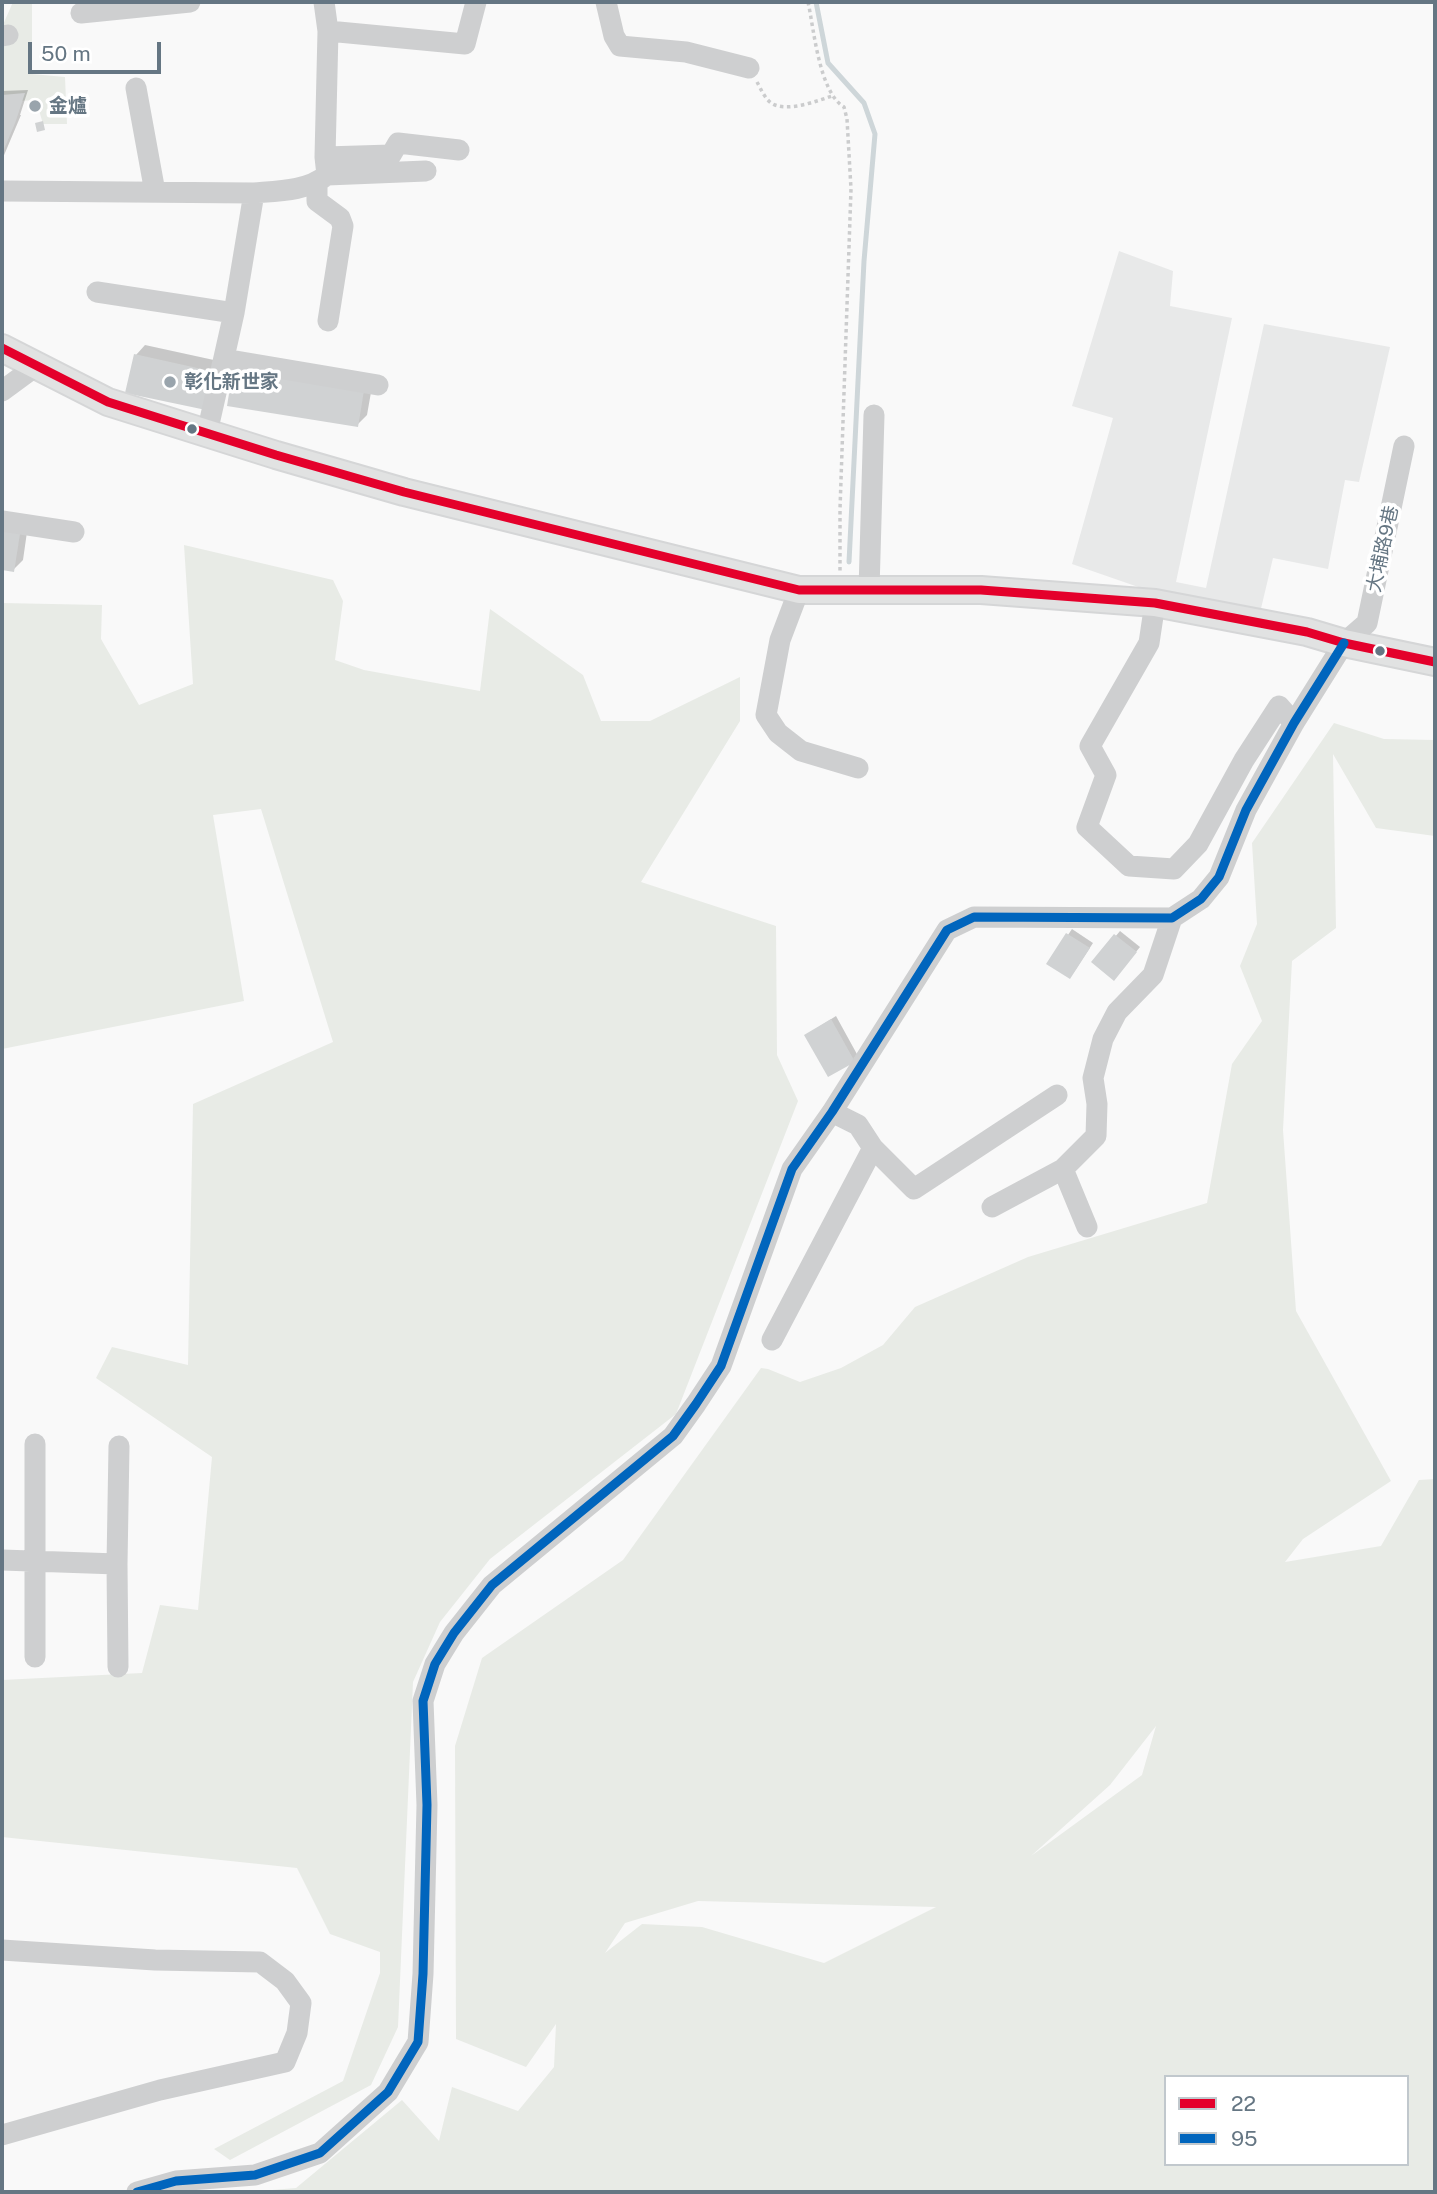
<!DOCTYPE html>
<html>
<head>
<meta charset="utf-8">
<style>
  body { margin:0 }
  #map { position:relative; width:1437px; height:2194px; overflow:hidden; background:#f9f9f9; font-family:"Public Sans",sans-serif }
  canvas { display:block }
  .frame { position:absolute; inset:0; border:4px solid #657683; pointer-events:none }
  .legend { position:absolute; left:1164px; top:2075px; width:245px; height:91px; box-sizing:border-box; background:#fff; border:2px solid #c1c8cd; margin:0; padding:9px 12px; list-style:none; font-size:21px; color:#657683 }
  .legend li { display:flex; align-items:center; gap:14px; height:35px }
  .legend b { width:35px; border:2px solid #c1c8cd }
  .scale { position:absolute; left:28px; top:42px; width:133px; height:32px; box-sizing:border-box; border:4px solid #657683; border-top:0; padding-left:9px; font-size:21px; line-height:24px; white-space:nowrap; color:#657683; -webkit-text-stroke:5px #fff; paint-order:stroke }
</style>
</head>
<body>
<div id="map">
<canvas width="1437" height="2194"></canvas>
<div class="frame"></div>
<ul class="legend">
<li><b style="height:9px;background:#e4002b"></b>22</li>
<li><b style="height:9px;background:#0065bd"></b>95</li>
</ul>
<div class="scale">50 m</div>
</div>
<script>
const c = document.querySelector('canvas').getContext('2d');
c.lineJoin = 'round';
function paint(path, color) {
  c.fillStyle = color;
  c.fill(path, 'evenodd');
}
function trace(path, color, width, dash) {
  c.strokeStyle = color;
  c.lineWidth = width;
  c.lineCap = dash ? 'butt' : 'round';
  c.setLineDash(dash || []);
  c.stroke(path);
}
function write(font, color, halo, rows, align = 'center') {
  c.font = font + ' "Public Sans","Noto Sans TC",sans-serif';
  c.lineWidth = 7;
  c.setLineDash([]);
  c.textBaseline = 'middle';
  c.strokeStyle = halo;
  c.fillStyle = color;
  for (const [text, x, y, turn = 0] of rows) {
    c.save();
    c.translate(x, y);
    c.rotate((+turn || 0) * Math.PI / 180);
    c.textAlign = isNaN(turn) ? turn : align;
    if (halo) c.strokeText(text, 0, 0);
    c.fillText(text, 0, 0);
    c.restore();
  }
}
paint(new Path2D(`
  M 1119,251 L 1173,271 L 1170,306 L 1232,318 L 1176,582 L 1206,588 L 1264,324 L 1390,347 L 1359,482 L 1345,480 L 1328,569 L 1273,558 L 1259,617 L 1170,598 L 1072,564 L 1113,418 L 1072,406 Z`), '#e8e9e9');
paint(new Path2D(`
  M 13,2 L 32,2 L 32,74 L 65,77 L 67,124 L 43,124 L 36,100 L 2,102 L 2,27 Z
  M 184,545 L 333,580 L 343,601 L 335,660 L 364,670 L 480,691 L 490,609 L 583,675 L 601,721 L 650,721 L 740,677 L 740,721 L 641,882 L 776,926 L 777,1055 L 798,1101 L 676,1414 L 490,1559 L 440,1622 L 413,1682 L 398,2027 L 371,2085 L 230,2160 L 214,2149 L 343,2081 L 380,1973 L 380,1952 L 330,1934 L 297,1868 L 2,1837 L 2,1680 L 142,1673 L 160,1605 L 198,1610 L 212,1457 L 96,1378 L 112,1347 L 188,1365 L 193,1104 L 333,1042 L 261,809 L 213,815 L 244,1001 L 2,1049 L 2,603 L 102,605 L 101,639 L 139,705 L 193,684 Z
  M 1334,723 L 1384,739 L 1435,740 L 1435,836 L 1376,828 L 1333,754 L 1336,928 L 1292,961 L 1283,1130 L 1296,1311 L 1391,1481 L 1303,1539 L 1285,1562 L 1381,1546 L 1419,1480 L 1435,1479 L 1435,2192 L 248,2192 L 296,2188 L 402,2100 L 439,2141 L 452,2087 L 518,2111 L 554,2067 L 556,2024 L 526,2067 L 456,2039 L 455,1746 L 482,1658 L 623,1560 L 761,1368 L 768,1369 L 800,1382 L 841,1368 L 883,1345 L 915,1307 L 1028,1257 L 1207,1203 L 1232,1064 L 1262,1021 L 1240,966 L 1257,924 L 1252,843 ZM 1156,1726 L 1142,1775 L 1031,1856 L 1110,1785 ZM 698,1901 L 936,1907 L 824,1963 L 702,1927 L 642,1924 L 605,1953 L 625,1923 ZM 1166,2077 L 1407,2077 L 1407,2164 L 1166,2164 Z`), '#e8ebe6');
paint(new Path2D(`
  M 28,90 L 20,115 L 21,115 L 2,160 L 2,91 Z
  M31.5 104a4.5 4.5 0 1 1 9 0a4.5 4.5 0 1 1-9 0Z
  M 145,345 L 223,362 L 215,399 L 136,355 Z
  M 373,381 L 367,415 L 357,425 L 229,405 Z
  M 29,518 L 23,560 L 13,570 L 2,568 L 6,526 Z
  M 1072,929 L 1093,943 L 1074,972 L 1049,963 Z
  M 1120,931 L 1140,947 L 1118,974 L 1094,962 Z
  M 836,1016 L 858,1056 L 854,1061 L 806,1035 Z`), '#0003');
trace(new Path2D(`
  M 816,2 L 828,63 L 864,103 L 875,134 L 864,261 L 849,562`), '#ced6d9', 5);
paint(new Path2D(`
  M 25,93 L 15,123 L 2,154 L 2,95 Z
  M29 106a6 6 0 1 1 12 0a6 6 0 1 1-12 0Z
  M 43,121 L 45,130 L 37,132 L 35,123 Z
  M 134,354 L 215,372 L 206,410 L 125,393 Z
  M 233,369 L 364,390 L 358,427 L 227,406 Z
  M 5,525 L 21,527 L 14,572 L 2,570 L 2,545 Z
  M 1066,933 L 1090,948 L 1070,979 L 1046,964 Z
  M 1114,934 L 1137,952 L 1114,981 L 1091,962 Z
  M 831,1019 L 855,1062 L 828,1077 L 804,1035 Z`), '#d0d2d3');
const major = new Path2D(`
  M 2,348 L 108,402 L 276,455 L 404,492 L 799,590 L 981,590 L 1155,603 L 1307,632 L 1344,643 L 1435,662`);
trace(major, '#d5d6d7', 30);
trace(new Path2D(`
  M 808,2 C 814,29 819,92 844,107 L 847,119 L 851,189 L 840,509 L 840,571
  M 757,82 C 761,89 766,102 775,105 C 791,111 817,101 832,96`), '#cbcccd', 3.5, [3.5, 3.5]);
trace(new Path2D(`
  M 606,2 L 614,36 L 620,46 L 686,52 L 749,68
  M 81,13 L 190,2
  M 328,31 L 465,44 L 476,2
  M 2,36 L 8,35
  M 136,88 L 155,192
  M 325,157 L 391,155 L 398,143 L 459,150
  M 327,175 L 426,171
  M 317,183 L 317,201 L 340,218 L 343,226 L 328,321
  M 2,191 L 254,193
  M 97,292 L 234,313
  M 224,359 L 378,385
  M 2,391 L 36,366
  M 207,433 L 234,313 L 254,193 C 279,191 307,191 327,175 L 325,157 L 328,31 L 324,2
  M 2,521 L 74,532
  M 799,590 L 780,640 L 766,715 L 778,733 L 801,751 L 858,768
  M 869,590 L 874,415
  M 1155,603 L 1149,643 L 1090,746 L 1106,775 L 1087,827 L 1129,866 L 1174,869 L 1198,844 L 1244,760 L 1279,706 L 1294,723
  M 832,1112 L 858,1125 L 873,1148 L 914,1189 L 1057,1095
  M 1063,1169 L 1087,1227
  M 992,1207 L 1063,1169 L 1096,1136 L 1097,1104 L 1093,1078 L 1103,1039 L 1117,1012 L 1153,975 L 1172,918
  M 772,1340 L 873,1148
  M 35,1444 L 35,1657
  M 2,1560 L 117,1564
  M 118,1667 L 117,1564 L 119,1446
  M 2,1950 L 155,1960 L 260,1962 L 285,1981 L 301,2003 L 297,2033 L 285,2062 L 160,2090 L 2,2135
  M 137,2192 L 176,2181 L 255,2175 L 320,2153 L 388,2092 L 418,2042 L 423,1974 L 427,1805 L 423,1701 L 435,1664 L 454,1633 L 492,1585 L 673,1436 L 696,1404 L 721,1366 L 792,1169 L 832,1112 L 947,930 L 974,917 L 1172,918 L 1201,899 L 1219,877 L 1246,810 L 1294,723 L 1344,643 L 1367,623 L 1404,446`), '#cecfd0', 21);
trace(major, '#e1e2e2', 26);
trace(new Path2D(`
  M 2,348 L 108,402 L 276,455 L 404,492 L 799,590 L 981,590 L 1155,603 L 1307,632 L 1344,643 L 1435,662`), '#e4002b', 9);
trace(new Path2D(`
  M 137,2192 L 176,2181 L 255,2175 L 320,2153 L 388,2092 L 418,2042 L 423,1974 L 427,1805 L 423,1701 L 435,1664 L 454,1633 L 492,1585 L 673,1436 L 696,1404 L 721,1366 L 792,1169 L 832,1112 L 947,930 L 974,917 L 1172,918 L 1201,899 L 1219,877 L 1246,810 L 1294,723 L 1344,643`), '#0065bd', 9);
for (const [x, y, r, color] of [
  [35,106,7,"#99a4ac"],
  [170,382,7,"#99a4ac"],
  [192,429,6,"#657683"],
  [1380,651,6,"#657683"]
]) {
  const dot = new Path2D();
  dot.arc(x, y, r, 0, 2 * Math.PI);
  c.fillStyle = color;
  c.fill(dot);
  trace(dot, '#fff', 2.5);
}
write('bold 19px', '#657683', '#fff', [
  ["金爐",49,106],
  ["彰化新世家",184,382]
], 'left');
write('19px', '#657683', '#fff', [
  ["大埔路9巷",1383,549,-78]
]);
</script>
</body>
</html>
